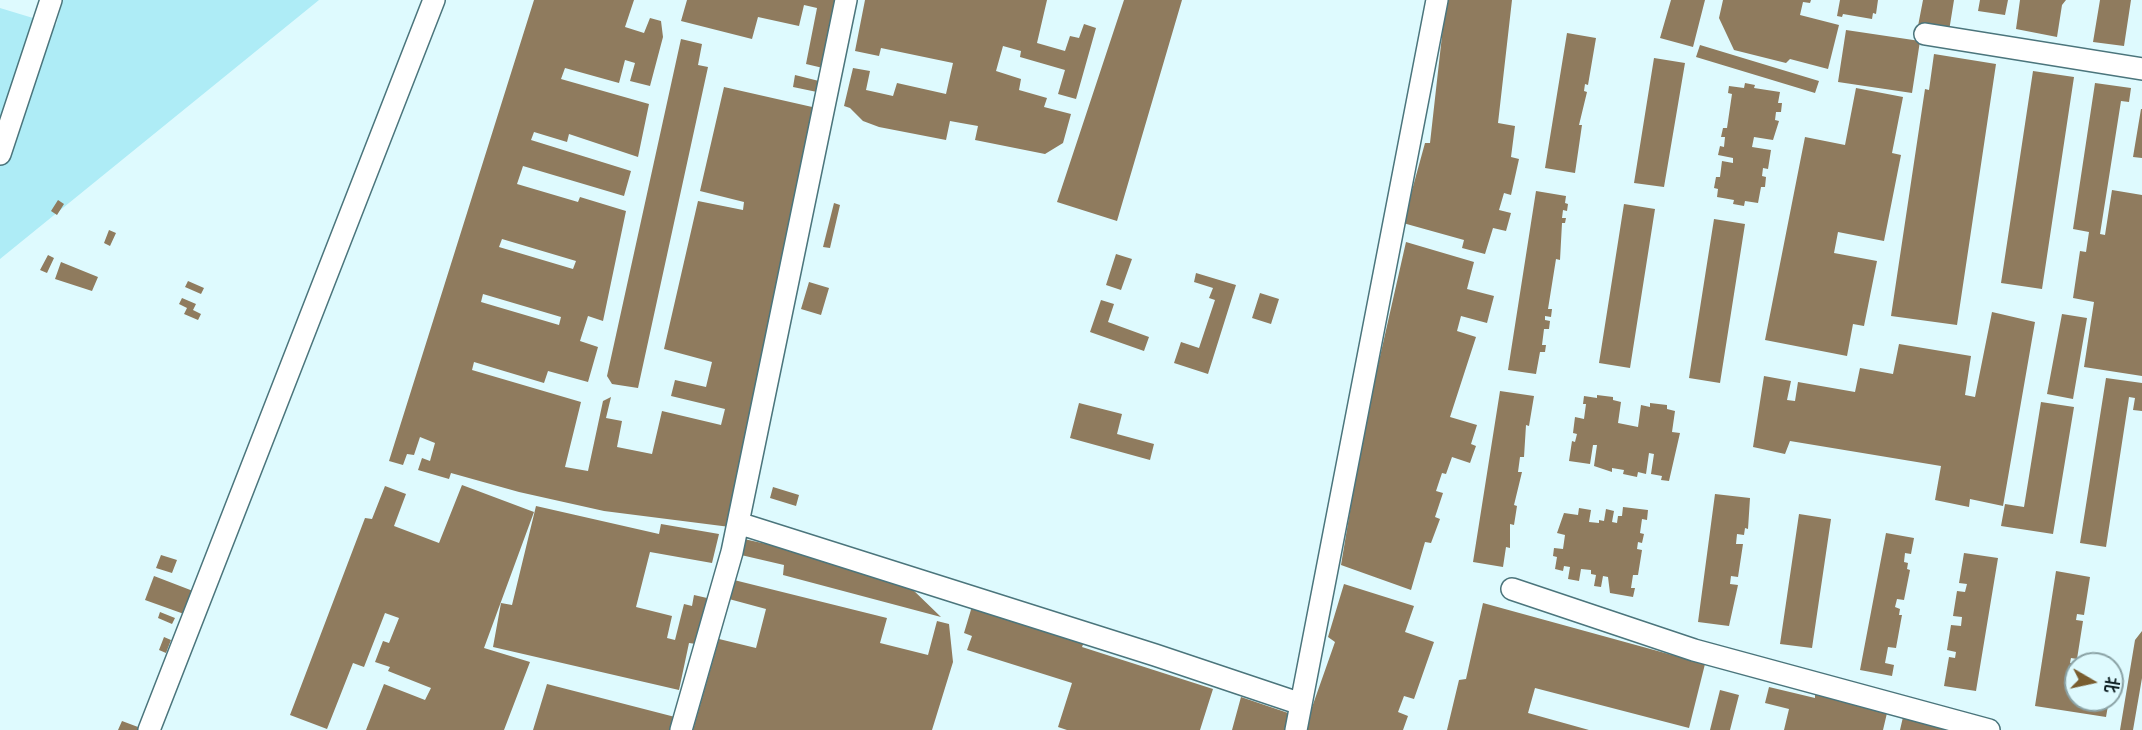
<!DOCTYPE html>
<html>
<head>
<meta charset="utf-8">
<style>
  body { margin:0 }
  #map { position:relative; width:2142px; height:730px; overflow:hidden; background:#defafe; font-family:Overpass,"Noto Sans SC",sans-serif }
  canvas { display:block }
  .north { position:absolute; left:2064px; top:652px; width:60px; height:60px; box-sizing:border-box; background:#defafe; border:2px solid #8aa2a5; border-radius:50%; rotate:99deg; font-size:16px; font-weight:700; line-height:24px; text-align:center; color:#0c1d20 }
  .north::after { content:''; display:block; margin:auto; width:21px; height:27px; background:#795d30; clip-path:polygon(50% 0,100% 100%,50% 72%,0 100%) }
</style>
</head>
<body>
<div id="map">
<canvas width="2142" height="730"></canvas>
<div class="north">北</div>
</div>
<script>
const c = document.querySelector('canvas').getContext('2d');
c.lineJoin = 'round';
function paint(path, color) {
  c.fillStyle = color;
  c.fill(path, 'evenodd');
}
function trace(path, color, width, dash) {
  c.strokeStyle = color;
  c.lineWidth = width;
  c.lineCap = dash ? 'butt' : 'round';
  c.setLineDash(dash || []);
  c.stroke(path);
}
paint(new Path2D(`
  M 63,0 L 319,0 L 0,259 L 0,8 L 56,25 Z`), '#aeecf6');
paint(new Path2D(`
  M 534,0 L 634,0 L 625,27 L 644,33 L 650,18 L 661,21 L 663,37 L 650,86 L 630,81 L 635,63 L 625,60 L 619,83 L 565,68 L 561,79 L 649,104 L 638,157 L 569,134 L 567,142 L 534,132 L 531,140 L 631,171 L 624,196 L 523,166 L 517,184 L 578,202 L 580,197 L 626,211 L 603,321 L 588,316 L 580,341 L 598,347 L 588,382 L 548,371 L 544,383 L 474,362 L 472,370 L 581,402 L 565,467 L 588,471 L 603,401 L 611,397 L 606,418 L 622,421 L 617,447 L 652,454 L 662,411 L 721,425 L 725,409 L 671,396 L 675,380 L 706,387 L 712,362 L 664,349 L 698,201 L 743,210 L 744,202 L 700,191 L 724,87 L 821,109 L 730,527 L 604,511 L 519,492 L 451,473 L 449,479 L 418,470 L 422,458 L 430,461 L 435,443 L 420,437 L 414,455 L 407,454 L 403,465 L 389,461 ZM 502,239 L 576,261 L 573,269 L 499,247 ZM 483,294 L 561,317 L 559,325 L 481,302 Z
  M 687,0 L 838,0 L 823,68 L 806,64 L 817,8 L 804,5 L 799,26 L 758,17 L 752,39 L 681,21 Z
  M 865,0 L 1047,0 L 1037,43 L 1065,51 L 1070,36 L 1079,38 L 1084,24 L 1096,28 L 1076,99 L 1058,94 L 1065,70 L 1020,57 L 1021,51 L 1003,46 L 996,71 L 1021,79 L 1019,90 L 1047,98 L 1044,107 L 1071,114 L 1063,143 L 1045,154 L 975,140 L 978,126 L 961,123 L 950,121 L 946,140 L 879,127 L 863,121 L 850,108 L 844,106 L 853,68 L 870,71 L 866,90 L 893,96 L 897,83 L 946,94 L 953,63 L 881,48 L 879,56 L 855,51 Z
  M 1124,0 L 1182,0 L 1117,221 L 1057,202 Z
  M 1446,0 L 1512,0 L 1498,123 L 1515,126 L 1511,157 L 1519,159 L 1511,195 L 1504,193 L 1499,210 L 1511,213 L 1506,231 L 1493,228 L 1485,254 L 1462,248 L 1464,240 L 1403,223 L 1425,143 L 1430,143 Z
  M 1671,0 L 1705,0 L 1693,47 L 1660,38 Z
  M 1723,0 L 1811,0 L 1810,3 L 1803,2 L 1800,15 L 1839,25 L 1828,69 L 1790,59 L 1786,63 L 1734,50 L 1719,18 Z
  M 1840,0 L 1878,0 L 1876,14 L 1873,13 L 1872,19 L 1843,14 L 1842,17 L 1837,16 Z
  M 1923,0 L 1954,0 L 1949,31 L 1918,26 Z
  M 1980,0 L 2008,0 L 2005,15 L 1978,11 Z
  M 2020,0 L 2066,0 L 2062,5 L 2057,37 L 2016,29 Z
  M 2100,0 L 2131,0 L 2124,46 L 2093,42 Z
  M 1846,30 L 1920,41 L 1912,93 L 1838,82 Z
  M 1567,33 L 1596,38 L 1588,85 L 1585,84 L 1584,91 L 1587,92 L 1579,125 L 1582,125 L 1575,173 L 1545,168 Z
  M 681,39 L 702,44 L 698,65 L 708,67 L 638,388 L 612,384 L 607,376 Z
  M 1700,45 L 1819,81 L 1815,93 L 1696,57 Z
  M 1934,54 L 1996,64 L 1957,325 L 1891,316 L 1925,89 L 1929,90 Z
  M 1654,58 L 1685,63 L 1664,187 L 1634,183 Z
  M 2033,71 L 2074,77 L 2042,289 L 2001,283 Z
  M 795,75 L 819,81 L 817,92 L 793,87 Z
  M 1745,83 L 1755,85 L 1754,88 L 1780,92 L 1778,103 L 1782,103 L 1781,112 L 1776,112 L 1775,120 L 1779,121 L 1773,140 L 1754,137 L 1752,147 L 1771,150 L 1768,169 L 1763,168 L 1762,176 L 1766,177 L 1765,187 L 1761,187 L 1758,203 L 1745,201 L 1744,206 L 1733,204 L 1734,200 L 1717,197 L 1718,189 L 1714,188 L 1716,177 L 1720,177 L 1722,161 L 1733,163 L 1733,158 L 1718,155 L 1720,146 L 1724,147 L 1725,137 L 1721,137 L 1723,128 L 1727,128 L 1732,94 L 1728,93 L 1729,86 L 1744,88 Z
  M 2095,83 L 2131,88 L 2129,102 L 2121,101 L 2100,234 L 2105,235 L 2112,190 L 2142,195 L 2142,376 L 2084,367 L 2094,302 L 2073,298 L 2080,251 L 2086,252 L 2089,232 L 2073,229 Z
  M 1856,88 L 1903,97 L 1892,153 L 1901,155 L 1884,241 L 1838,232 L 1834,253 L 1877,261 L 1864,326 L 1853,324 L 1847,356 L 1765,340 L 1805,137 L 1845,145 Z
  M 2141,109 L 2142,109 L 2142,158 L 2133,157 Z
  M 1536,191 L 1566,196 L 1565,203 L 1568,204 L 1567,211 L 1563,210 L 1562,218 L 1566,218 L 1565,223 L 1562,223 L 1560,260 L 1556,259 L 1548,309 L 1552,309 L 1551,317 L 1545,316 L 1545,320 L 1550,321 L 1549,329 L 1544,329 L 1542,345 L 1546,345 L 1545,352 L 1540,352 L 1536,374 L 1508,370 Z
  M 58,200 L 64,204 L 57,215 L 51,211 Z
  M 834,203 L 840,205 L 830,248 L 823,247 Z
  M 1624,204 L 1655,209 L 1630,368 L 1599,363 Z
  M 1714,219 L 1745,224 L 1720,383 L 1689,378 Z
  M 109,230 L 116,233 L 110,246 L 104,243 Z
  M 1406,242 L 1474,262 L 1467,289 L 1494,296 L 1487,323 L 1461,316 L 1457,331 L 1476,337 L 1450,417 L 1477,425 L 1471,444 L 1476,446 L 1470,463 L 1452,457 L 1446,474 L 1442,473 L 1436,491 L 1443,493 L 1435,517 L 1440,519 L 1431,543 L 1425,542 L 1411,590 L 1341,565 L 1364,427 Z
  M 1116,254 L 1132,259 L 1121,290 L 1106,285 Z
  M 48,255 L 54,258 L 47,273 L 40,270 Z
  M 61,262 L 98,277 L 92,291 L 55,279 Z
  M 1196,273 L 1236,285 L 1208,374 L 1174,363 L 1181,342 L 1199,348 L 1215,300 L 1209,298 L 1213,288 L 1194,282 Z
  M 188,281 L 204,288 L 201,294 L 185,287 Z
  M 809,282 L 829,288 L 821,315 L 801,309 Z
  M 1260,293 L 1279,299 L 1271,324 L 1252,318 Z
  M 182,298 L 196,304 L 193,310 L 201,314 L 198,320 L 184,314 L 187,308 L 179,304 Z
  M 1101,300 L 1114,304 L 1108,322 L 1149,337 L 1144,351 L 1090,332 Z
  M 1992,312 L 2035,322 L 2003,506 L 1970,499 L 1969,507 L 1935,500 L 1941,466 L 1790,441 L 1785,454 L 1753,447 L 1764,376 L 1791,381 L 1787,400 L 1795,401 L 1798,382 L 1855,392 L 1860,368 L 1893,374 L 1899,344 L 1971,356 L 1965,395 L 1975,397 Z
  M 2062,314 L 2087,318 L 2073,399 L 2047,394 Z
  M 2106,378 L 2142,383 L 2142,411 L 2133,410 L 2135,398 L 2129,397 L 2106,547 L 2080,543 Z
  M 1500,391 L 1534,396 L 1529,426 L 1526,425 L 1524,457 L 1520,457 L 1518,472 L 1522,472 L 1514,505 L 1517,506 L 1514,525 L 1510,524 L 1510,548 L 1506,547 L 1503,567 L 1473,562 Z
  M 1597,395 L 1613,397 L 1613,400 L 1621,402 L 1618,423 L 1638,427 L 1641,405 L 1650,407 L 1650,403 L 1667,405 L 1667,409 L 1675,411 L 1672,432 L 1680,433 L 1669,481 L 1661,480 L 1662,476 L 1651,474 L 1654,454 L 1649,453 L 1646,474 L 1638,472 L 1637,477 L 1623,474 L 1624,470 L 1612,468 L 1612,472 L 1594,466 L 1597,445 L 1593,445 L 1590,464 L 1569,461 L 1572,441 L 1575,442 L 1577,434 L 1573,433 L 1575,417 L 1584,419 L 1586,404 L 1583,404 L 1584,396 L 1597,398 Z
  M 2041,402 L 2074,407 L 2053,534 L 2001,526 L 2005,504 L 2024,507 Z
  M 1079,403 L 1122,414 L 1117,434 L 1154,444 L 1150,460 L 1070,438 Z
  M 462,485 L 534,512 L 484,648 L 530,662 L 504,730 L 366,730 L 384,684 L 425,700 L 431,688 L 388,671 L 390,667 L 375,662 L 383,641 L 389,643 L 399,618 L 385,613 L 364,667 L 353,663 L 327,729 L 290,715 L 365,518 L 372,519 L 385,486 L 406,494 L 394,526 L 439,543 Z
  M 773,487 L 799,495 L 796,506 L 770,498 Z
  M 1715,494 L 1750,498 L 1748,529 L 1745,528 L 1744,535 L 1737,534 L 1736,544 L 1743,544 L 1738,577 L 1731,576 L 1730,584 L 1738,585 L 1729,626 L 1698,622 Z
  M 536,506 L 659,534 L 661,524 L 719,534 L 712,563 L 650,552 L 636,607 L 672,616 L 667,638 L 675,640 L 684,604 L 692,606 L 694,595 L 707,598 L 696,644 L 689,643 L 679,690 L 493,647 L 501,603 L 512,605 Z
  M 1623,507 L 1648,510 L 1647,520 L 1642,519 L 1640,533 L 1644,534 L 1642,543 L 1638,542 L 1637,549 L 1642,550 L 1638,575 L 1633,575 L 1631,588 L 1635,588 L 1633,597 L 1610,593 L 1608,577 L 1603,576 L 1601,587 L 1594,586 L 1596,575 L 1591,574 L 1591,570 L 1581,569 L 1579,581 L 1568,579 L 1570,567 L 1564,566 L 1563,571 L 1555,569 L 1557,557 L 1553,556 L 1554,548 L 1563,549 L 1565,535 L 1557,533 L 1564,513 L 1578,515 L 1579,508 L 1591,510 L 1589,522 L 1599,523 L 1599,520 L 1604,521 L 1606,509 L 1614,511 L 1612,522 L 1617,523 L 1618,516 L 1622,516 Z
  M 1799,514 L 1831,519 L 1812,648 L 1780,644 Z
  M 1886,533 L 1914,538 L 1911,554 L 1905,553 L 1904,562 L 1908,563 L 1907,569 L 1910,570 L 1904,600 L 1897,599 L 1895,607 L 1900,609 L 1899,615 L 1902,615 L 1896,648 L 1888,647 L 1885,663 L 1894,665 L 1892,676 L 1860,670 Z
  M 744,539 L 870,567 L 910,587 L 941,617 L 783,575 L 784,565 L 741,555 Z
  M 1964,553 L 1998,558 L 1976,691 L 1944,686 L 1949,657 L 1955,658 L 1956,652 L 1947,650 L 1951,625 L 1961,626 L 1962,617 L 1953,616 L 1957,591 L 1965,592 L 1967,584 L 1959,583 Z
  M 161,555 L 177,560 L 172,573 L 156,568 Z
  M 2056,571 L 2090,577 L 2084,615 L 2077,614 L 2076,620 L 2083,621 L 2077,659 L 2071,658 L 2070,663 L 2076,664 L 2074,680 L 2069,679 L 2068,684 L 2076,686 L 2076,700 L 2109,700 L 2106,717 L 2035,706 Z
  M 154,576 L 193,591 L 184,614 L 145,600 Z
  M 734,580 L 887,618 L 880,643 L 928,655 L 937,621 L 949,624 L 953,662 L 932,730 L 693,730 L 719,639 L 756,648 L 766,609 L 729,599 Z
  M 1344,584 L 1414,606 L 1405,632 L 1434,642 L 1414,699 L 1404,696 L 1398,712 L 1408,716 L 1403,730 L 1304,730 L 1335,642 L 1328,637 Z
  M 973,603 L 1084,642 L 1082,647 L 1213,689 L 1200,730 L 1067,730 L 1058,727 L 1072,683 L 967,650 L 972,636 L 964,633 Z
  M 1483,603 L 1705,664 L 1689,728 L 1535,688 L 1528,713 L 1589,730 L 1447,730 L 1459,680 L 1466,679 Z
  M 160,612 L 175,618 L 172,624 L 158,618 Z
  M 2142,631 L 2142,678 L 2133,730 L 2120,730 L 2135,640 Z
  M 164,637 L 171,640 L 166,653 L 159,650 Z
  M 547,684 L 675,717 L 671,730 L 533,730 Z
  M 1769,687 L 1815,698 L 1815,694 L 1887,713 L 1883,730 L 1784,730 L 1789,709 L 1765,703 Z
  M 1720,690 L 1739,695 L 1730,730 L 1710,730 Z
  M 1241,697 L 1294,715 L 1291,730 L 1232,730 Z
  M 1903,717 L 1956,730 L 1900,730 Z
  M 122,721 L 138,727 L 137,730 L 118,730 Z`), '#8f7b5e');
const minor = new Path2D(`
  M 1925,34 L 2142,69
  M 0,154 L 51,0
  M 738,523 L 1155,655 L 1301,704
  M 1512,589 L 1694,650 L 1989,730
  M 149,730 L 434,0
  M 681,730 L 732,552 L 846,0
  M 1296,730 L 1437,0`);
trace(minor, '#4b757c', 24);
trace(minor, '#fff', 21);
</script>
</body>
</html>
